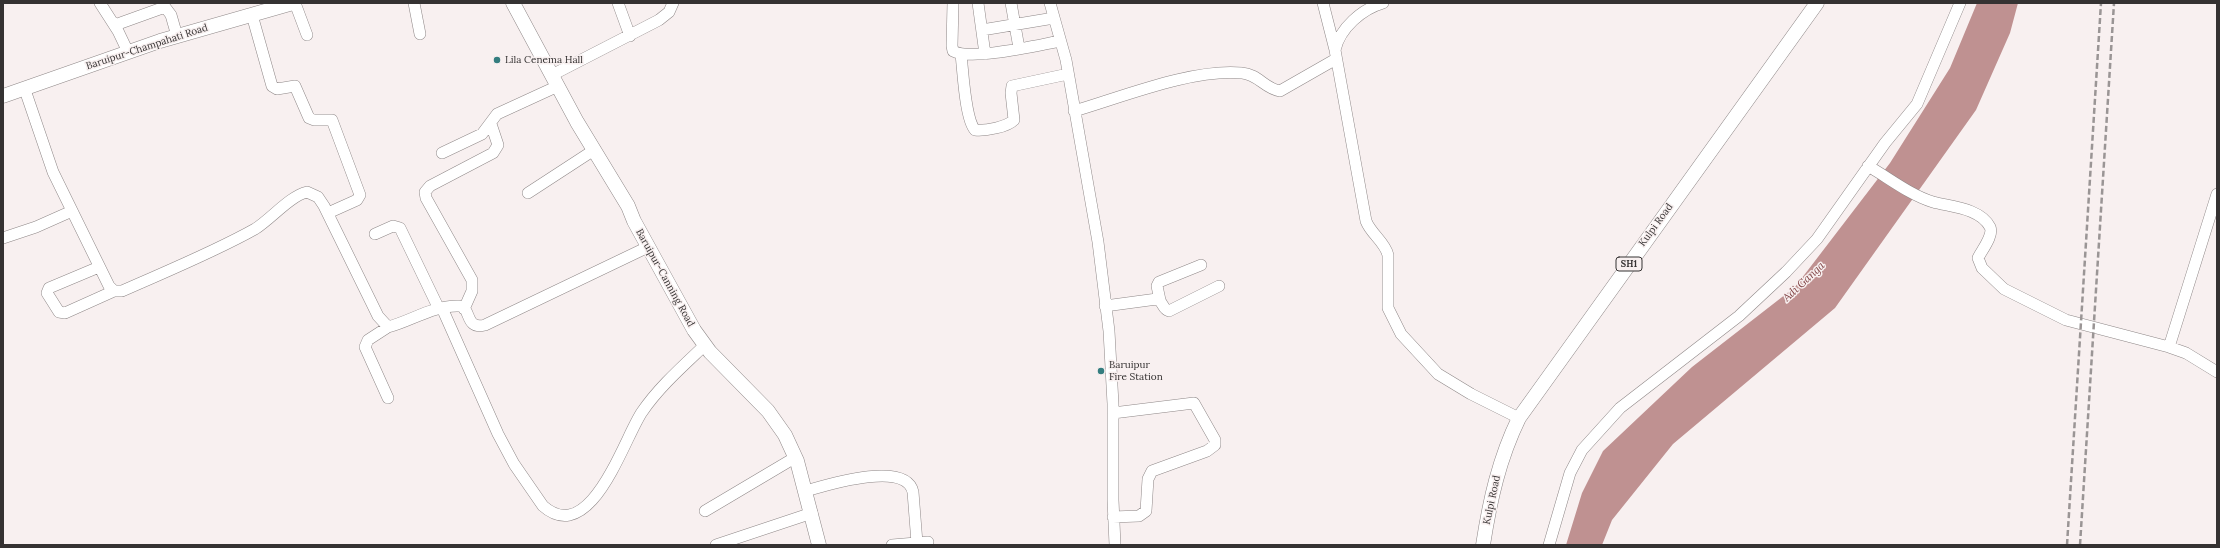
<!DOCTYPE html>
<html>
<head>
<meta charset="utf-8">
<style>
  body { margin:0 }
  #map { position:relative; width:2220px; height:548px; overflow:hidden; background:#f8f0f0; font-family:Lora,serif }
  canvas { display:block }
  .frame { position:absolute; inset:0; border:4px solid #353232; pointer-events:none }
</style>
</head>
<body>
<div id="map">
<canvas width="2220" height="548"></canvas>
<div class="frame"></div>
</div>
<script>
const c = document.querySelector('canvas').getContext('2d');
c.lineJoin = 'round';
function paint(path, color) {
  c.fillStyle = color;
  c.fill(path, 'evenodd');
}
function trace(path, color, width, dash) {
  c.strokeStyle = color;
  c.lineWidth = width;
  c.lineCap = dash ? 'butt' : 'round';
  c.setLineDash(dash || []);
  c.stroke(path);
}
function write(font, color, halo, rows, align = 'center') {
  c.font = font + ' Lora,serif';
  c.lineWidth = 3;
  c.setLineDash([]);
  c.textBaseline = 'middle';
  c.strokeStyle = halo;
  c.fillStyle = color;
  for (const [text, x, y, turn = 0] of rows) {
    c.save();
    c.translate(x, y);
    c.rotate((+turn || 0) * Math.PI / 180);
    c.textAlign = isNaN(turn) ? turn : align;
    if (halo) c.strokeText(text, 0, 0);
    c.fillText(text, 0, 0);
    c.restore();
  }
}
paint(new Path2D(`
  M 1977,3 L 2018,3 L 2010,33 L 1976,110 L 1835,308 L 1673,444 L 1612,520 L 1602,545 L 1566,545 L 1582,493 L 1603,451 L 1692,367 L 1795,287 L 1890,163 L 1950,68 Z`), '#bf9191');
const minor = new Path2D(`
  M 100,3 L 118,31 L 128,52
  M 295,3 L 307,35
  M 414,3 L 420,34
  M 618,3 L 630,36
  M 953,3 L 952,46 L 953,51 C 971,61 1038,45 1060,41
  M 978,3 L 985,54
  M 1011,3 L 1019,48
  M 1050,3 L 1066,60 L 1098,242 L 1109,331 L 1113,404 L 1113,500 L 1115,545
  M 1323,3 L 1335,50
  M 1383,3 C 1362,9 1340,28 1335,50 L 1366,221 C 1371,234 1385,242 1388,255 L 1388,308 L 1401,334 L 1438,374 L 1471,394 L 1519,418
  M 252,15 L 272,86 L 277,89 L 295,86 L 309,118 L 314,120 L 332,120 L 360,195 L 357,200 L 328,213
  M 115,25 L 165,7 L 171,15 L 177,36
  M 982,30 L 1054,18
  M 961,54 C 963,71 965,119 975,130 C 986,131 1007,127 1014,120 L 1011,93 L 1012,86 L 1068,74
  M 552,75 L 659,20 L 669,12 L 673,3
  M 25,90 L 53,172 L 109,286 L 114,291 L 122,291 C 167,271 212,253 255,229 C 271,219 290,196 307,192 L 318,197 L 324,206 L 378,316 L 388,327 C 411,321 434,305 459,306 C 472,307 464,330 485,325 L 648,247
  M 1074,111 C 1122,97 1193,68 1242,73 C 1258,74 1265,89 1280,91 L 1336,59
  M 442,153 L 482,134 L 497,114 L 558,86
  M 1868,166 C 1889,178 1910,195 1933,202 C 1951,207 1980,208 1990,227 C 1994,235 1982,250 1978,258 L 1982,268 L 2004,289 L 2066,320 L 2169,347 L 2186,353 L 2217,372
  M 528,193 L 594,150
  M 375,234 L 393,226 L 400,228 L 439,309
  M 3,238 L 36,227 L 72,211
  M 99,267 L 49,288 L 47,293 L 59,312 L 65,313 L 114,291
  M 1160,300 L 1157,286 L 1159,282 L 1201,265
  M 1105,306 L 1157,299 C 1163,301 1162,309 1169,311 L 1219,286
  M 442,308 L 498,434 L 514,464 L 543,506 C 591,548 624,438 642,412 C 659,387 683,366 705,345
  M 464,309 L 472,291 L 472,280 L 426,198 L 425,192 L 430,186 L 493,153 L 498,145 L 491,124
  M 388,327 L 368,340 L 365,347 L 388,398
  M 2169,347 L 2217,194
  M 1113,413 L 1194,403 L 1215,440 L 1215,445 L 1207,451 L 1152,471 L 1148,479 L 1146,511 L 1139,516 L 1113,517
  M 806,491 C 827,485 906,460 913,492 L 917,543
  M 705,511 L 796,457
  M 716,545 L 812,513
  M 892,545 L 928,542
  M 1549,545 L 1570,473 L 1582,450 L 1620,408 L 1739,316 L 1786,272 L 1817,239 L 1885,143 L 1917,104 L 1960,3`);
const major = new Path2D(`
  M 513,3 L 577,122 L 628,206 L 634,221 L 694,330 L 710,352 L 768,411 L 785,435 L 797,461 L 819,545
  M 3,96 L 160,41 L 293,3
  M 1483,545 C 1490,500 1499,459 1519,418 L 1817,3`);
trace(minor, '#8e8787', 12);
trace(major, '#8e8787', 15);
trace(minor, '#fff', 11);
trace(major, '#fff', 14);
trace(new Path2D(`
  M 2067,545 L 2101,3
  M 2080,545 L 2114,3`), '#9a9595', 2.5, [6, 3]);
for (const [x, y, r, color] of [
  [497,60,4,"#347d7f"],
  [1101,371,4,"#347d7f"]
]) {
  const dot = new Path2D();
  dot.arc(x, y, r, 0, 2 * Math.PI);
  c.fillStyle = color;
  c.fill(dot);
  trace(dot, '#f8f0f0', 1.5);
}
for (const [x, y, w] of [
  [1629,264,26]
]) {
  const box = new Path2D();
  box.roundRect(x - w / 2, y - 7, w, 14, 3);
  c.fillStyle = '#f8f0f0';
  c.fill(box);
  trace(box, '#353232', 1);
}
write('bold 9px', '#353232', null, [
  ["SH1",1629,264]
]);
write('10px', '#353232', '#f8f0f0', [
  ["Baruipur-Champahati Road",147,47,-18],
  ["Kulpi Road",1656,225,-54],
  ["Baruipur-Canning Road",665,278,61],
  ["Kulpi Road",1492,500,-78]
]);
write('10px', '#353232', '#f8f0f0', [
  ["Lila Cenema Hall",505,60],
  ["Baruipur",1109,365],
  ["Fire Station",1109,377]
], 'left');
write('italic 11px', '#7f4042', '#f8f0f0', [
  ["Adi Ganga",1804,282,-43]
]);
</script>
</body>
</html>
